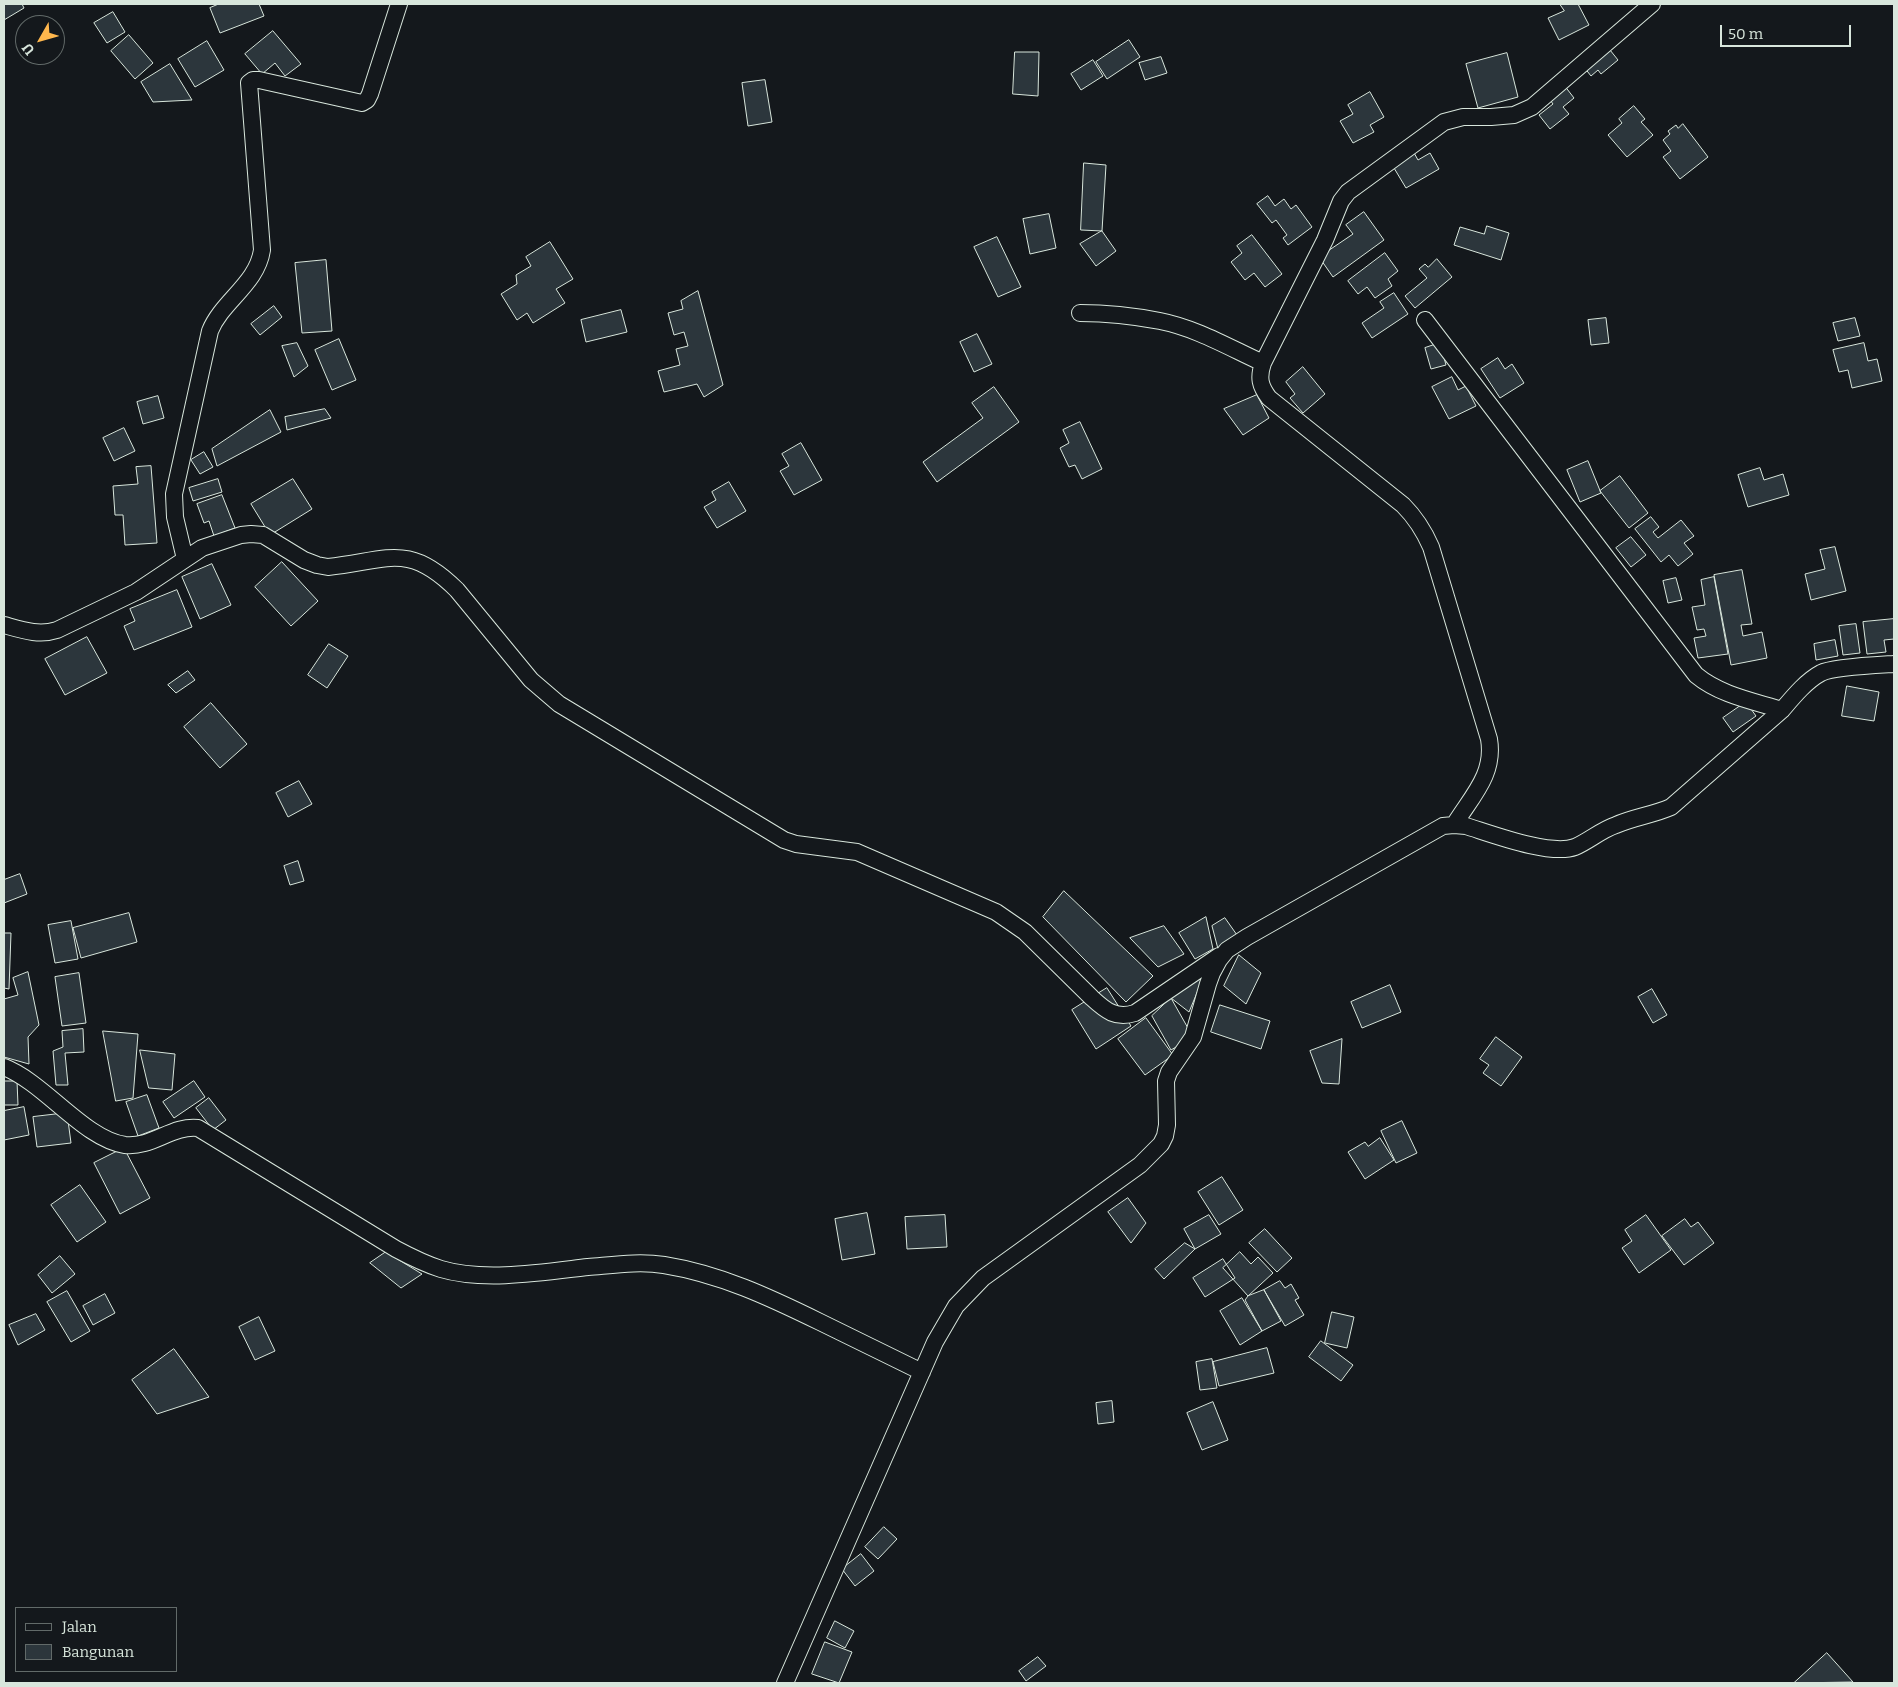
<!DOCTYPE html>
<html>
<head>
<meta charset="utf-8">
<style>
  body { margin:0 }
  #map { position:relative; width:1898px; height:1687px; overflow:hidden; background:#14181c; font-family:Bitter,serif }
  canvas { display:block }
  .frame { position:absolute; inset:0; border:5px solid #d8e6dc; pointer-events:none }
  .legend { position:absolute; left:15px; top:1607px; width:162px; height:65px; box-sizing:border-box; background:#14181c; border:1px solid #626a69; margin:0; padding:6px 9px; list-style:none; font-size:15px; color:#d8e6dc }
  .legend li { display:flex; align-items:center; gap:10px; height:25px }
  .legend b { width:25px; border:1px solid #626a69 }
  .north { position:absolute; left:15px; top:15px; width:50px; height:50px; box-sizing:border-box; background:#14181c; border:1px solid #626a69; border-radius:50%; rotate:232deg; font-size:14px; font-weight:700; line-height:20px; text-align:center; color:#d8e6dc }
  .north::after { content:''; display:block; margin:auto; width:18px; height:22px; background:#ffb74d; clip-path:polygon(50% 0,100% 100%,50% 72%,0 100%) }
  .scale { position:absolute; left:1720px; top:25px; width:131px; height:22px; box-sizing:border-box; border:2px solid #d8e6dc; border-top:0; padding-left:6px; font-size:15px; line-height:18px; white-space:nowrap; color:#d8e6dc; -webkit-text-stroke:4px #14181c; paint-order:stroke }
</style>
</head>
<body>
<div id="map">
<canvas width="1898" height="1687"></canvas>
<div class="frame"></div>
<ul class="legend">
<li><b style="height:6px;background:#14181c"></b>Jalan</li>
<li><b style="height:14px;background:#2c363c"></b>Bangunan</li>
</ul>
<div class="north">U</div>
<div class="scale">50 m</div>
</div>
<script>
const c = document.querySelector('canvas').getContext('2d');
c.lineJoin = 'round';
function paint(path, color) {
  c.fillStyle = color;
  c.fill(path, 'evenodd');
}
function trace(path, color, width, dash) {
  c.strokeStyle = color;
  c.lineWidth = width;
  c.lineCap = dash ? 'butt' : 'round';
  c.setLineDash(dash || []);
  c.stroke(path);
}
const building = new Path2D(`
  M 4,4 L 22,4 L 24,8 L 4,20 Z
  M 219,4 L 259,4 L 264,16 L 220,33 L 210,8 Z
  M 1560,4 L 1578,4 L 1589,25 L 1559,40 L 1548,18 L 1564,11 Z
  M 113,12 L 125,32 L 107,43 L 94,23 Z
  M 273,31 L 301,64 L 285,76 L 275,63 L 262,74 L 245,54 Z
  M 129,35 L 153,63 L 135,79 L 111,51 Z
  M 1129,40 L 1140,57 L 1107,79 L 1096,62 Z
  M 207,41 L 224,70 L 195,87 L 178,59 Z
  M 1610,50 L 1618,60 L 1601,74 L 1598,70 L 1591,76 L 1584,67 Z
  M 1015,52 L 1039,52 L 1038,96 L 1013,94 Z
  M 1507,53 L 1518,97 L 1478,108 L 1466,64 Z
  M 1161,57 L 1167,73 L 1145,80 L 1139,63 Z
  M 1093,60 L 1103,76 L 1081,90 L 1071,74 Z
  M 170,64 L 192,100 L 153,102 L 141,82 Z
  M 765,80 L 772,122 L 748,126 L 742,83 Z
  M 1564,85 L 1574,98 L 1563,107 L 1569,114 L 1550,129 L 1539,115 L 1553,104 L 1548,97 Z
  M 1370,92 L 1384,117 L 1370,125 L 1374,132 L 1353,143 L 1340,121 L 1353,114 L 1348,105 Z
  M 1634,106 L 1645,119 L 1641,122 L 1653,135 L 1627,157 L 1608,135 L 1622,123 L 1619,119 Z
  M 1683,124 L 1708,157 L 1680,179 L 1663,157 L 1671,151 L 1663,140 L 1670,134 L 1668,131 L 1676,125 L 1678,128 Z
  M 1413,151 L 1418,160 L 1430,153 L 1439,169 L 1406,188 L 1391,163 Z
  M 1084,163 L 1106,165 L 1102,231 L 1081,230 Z
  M 1268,196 L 1275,206 L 1284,199 L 1291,209 L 1296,205 L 1312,227 L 1288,245 L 1283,238 L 1287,235 L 1276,220 L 1272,223 L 1257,204 Z
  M 1364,212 L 1384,240 L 1333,277 L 1319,257 L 1353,234 L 1346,225 Z
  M 1049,214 L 1056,248 L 1030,254 L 1023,219 Z
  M 1487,226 L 1509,233 L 1501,260 L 1454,245 L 1460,227 L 1484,234 Z
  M 1102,231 L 1116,251 L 1096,266 L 1080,244 Z
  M 1252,235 L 1282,274 L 1265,287 L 1254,273 L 1245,280 L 1231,262 L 1242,253 L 1237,246 Z
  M 997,237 L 1021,287 L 998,297 L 974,247 Z
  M 550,242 L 573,279 L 556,289 L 565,303 L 533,323 L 527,313 L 517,320 L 501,294 L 517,284 L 516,275 L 531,266 L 526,257 Z
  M 1385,253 L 1398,271 L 1388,279 L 1392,286 L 1375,298 L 1367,287 L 1358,294 L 1348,281 Z
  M 1437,259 L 1452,277 L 1415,308 L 1405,296 L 1427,278 L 1419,269 L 1425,264 L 1428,267 Z
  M 326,260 L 332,331 L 302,333 L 295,263 Z
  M 698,291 L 723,385 L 704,397 L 697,384 L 664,392 L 658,371 L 680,365 L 676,349 L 688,346 L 684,332 L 674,335 L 668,313 L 683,309 L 681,301 Z
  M 1394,293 L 1408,314 L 1372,338 L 1362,323 L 1384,308 L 1380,302 Z
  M 274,306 L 282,317 L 260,335 L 251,324 Z
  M 621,310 L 627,332 L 586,342 L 581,320 Z
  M 1606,318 L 1609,343 L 1591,345 L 1588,320 Z
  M 1855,318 L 1860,336 L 1838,341 L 1833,323 Z
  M 977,334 L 992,364 L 974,372 L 960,342 Z
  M 339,339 L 356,380 L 332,390 L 315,350 Z
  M 297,343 L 308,366 L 294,377 L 282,346 Z
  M 1440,343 L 1446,365 L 1431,369 L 1425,348 Z
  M 1864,343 L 1868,361 L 1877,359 L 1882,381 L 1852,388 L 1848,370 L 1839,372 L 1833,350 Z
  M 1498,358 L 1505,369 L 1512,364 L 1524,383 L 1500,398 L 1481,369 Z
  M 1303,367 L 1325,394 L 1303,413 L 1290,398 L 1295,394 L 1286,382 Z
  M 1452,377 L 1458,390 L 1466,386 L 1476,406 L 1449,419 L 1432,387 Z
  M 994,387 L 1019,422 L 937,482 L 923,462 L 983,418 L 972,403 Z
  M 1257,395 L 1269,418 L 1243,435 L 1224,409 Z
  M 158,396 L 164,418 L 143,424 L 137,402 Z
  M 325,409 L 331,418 L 287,430 L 285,417 Z
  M 270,410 L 281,432 L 217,466 L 212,449 Z
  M 1080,422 L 1102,469 L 1082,479 L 1075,465 L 1069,467 L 1060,448 L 1069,443 L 1063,430 Z
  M 124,428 L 135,451 L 114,461 L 103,438 Z
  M 801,443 L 822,480 L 794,495 L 780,471 L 789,466 L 782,454 Z
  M 204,452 L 213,467 L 200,474 L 191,460 Z
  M 1588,461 L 1601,493 L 1580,502 L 1567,470 Z
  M 151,466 L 157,543 L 125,545 L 123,515 L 115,515 L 113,486 L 138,484 L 136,467 Z
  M 1760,468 L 1764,480 L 1783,474 L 1789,495 L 1748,507 L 1738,475 Z
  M 1620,476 L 1648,513 L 1629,528 L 1600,491 Z
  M 218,479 L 222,492 L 193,501 L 189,488 Z
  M 293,479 L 312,509 L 270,535 L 251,504 Z
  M 729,482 L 746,511 L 717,528 L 704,507 L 716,500 L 712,492 Z
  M 222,495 L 235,528 L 214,536 L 209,521 L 204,523 L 197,504 Z
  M 1651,517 L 1659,527 L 1653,532 L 1658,538 L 1681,520 L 1694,536 L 1684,543 L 1693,554 L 1678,566 L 1669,555 L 1661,562 L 1635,529 Z
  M 1631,537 L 1646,555 L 1631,567 L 1616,548 Z
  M 1835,547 L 1846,591 L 1811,600 L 1805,574 L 1825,569 L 1820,550 Z
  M 282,562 L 318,601 L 291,626 L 255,587 Z
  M 212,564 L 231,605 L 200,619 L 182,577 Z
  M 1742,570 L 1752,624 L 1741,625 L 1743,636 L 1762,632 L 1767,658 L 1731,665 L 1714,575 Z
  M 1714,577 L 1728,654 L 1698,658 L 1694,638 L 1706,636 L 1704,629 L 1697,630 L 1692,607 L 1705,605 L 1701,580 Z
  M 1676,578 L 1682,600 L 1668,603 L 1663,581 Z
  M 177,590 L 192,627 L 134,650 L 124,626 L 135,621 L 130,609 Z
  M 1894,619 L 1894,639 L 1884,640 L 1886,652 L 1867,654 L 1863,622 Z
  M 1856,624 L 1860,653 L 1843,655 L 1839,626 Z
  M 87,637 L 107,673 L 65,695 L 45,659 Z
  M 1835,640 L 1838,656 L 1816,660 L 1814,644 Z
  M 329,644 L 348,656 L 327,688 L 308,675 Z
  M 188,671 L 195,680 L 176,693 L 168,685 Z
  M 1847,686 L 1879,692 L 1874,721 L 1842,716 Z
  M 1746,702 L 1756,716 L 1733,732 L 1723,718 Z
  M 211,703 L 247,744 L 220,768 L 184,727 Z
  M 299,781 L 312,804 L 288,817 L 276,793 Z
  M 298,861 L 304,881 L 290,885 L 284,866 Z
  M 20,874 L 27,894 L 4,903 L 4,880 Z
  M 1064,891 L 1153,976 L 1126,1002 L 1043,917 Z
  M 129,913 L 137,942 L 81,958 L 73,928 Z
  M 1206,917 L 1213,949 L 1195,959 L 1179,933 Z
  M 1225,918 L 1237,935 L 1218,949 L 1212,926 Z
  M 71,921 L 78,959 L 55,963 L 48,925 Z
  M 1164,926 L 1184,954 L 1158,967 L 1130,938 Z
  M 4,933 L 11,933 L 9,989 L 4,988 Z
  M 1239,955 L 1261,973 L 1246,1004 L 1224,986 Z
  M 28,972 L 39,1025 L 28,1037 L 29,1064 L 4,1057 L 4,999 L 18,995 L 13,978 Z
  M 79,973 L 86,1023 L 62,1026 L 55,977 Z
  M 1204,976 L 1189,1012 L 1171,998 Z
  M 1390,985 L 1401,1012 L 1362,1028 L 1351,1002 Z
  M 1107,988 L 1131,1026 L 1096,1049 L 1072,1010 Z
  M 1652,989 L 1667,1015 L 1653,1023 L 1638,997 Z
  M 1171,998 L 1193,1037 L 1171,1050 L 1152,1016 Z
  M 1220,1005 L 1270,1021 L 1261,1049 L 1211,1032 Z
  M 1146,1018 L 1173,1055 L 1145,1075 L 1118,1039 Z
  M 83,1029 L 84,1052 L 65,1053 L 68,1085 L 56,1085 L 53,1051 L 63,1047 L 62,1031 Z
  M 103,1031 L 138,1034 L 133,1098 L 116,1101 Z
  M 1496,1037 L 1522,1057 L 1501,1086 L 1483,1073 L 1489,1065 L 1480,1059 Z
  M 1342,1039 L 1339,1084 L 1322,1083 L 1310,1051 Z
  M 140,1050 L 175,1054 L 172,1090 L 149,1088 Z
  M 4,1081 L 17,1081 L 18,1105 L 4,1105 Z
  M 194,1081 L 205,1097 L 174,1118 L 163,1102 Z
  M 147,1095 L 159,1128 L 138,1136 L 126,1102 Z
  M 209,1098 L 226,1120 L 213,1130 L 196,1108 Z
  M 24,1107 L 29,1135 L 4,1140 L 4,1111 Z
  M 67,1113 L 71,1143 L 37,1147 L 33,1117 Z
  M 1402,1121 L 1417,1153 L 1396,1163 L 1381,1131 Z
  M 1380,1138 L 1394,1160 L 1365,1179 L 1348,1152 L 1365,1142 L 1368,1146 Z
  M 124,1148 L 150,1198 L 120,1214 L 94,1163 Z
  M 1222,1177 L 1243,1210 L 1219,1225 L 1198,1192 Z
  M 80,1185 L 106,1222 L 77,1242 L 51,1205 Z
  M 1128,1198 L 1146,1223 L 1131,1243 L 1108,1212 Z
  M 867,1213 L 875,1254 L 842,1260 L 835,1219 Z
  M 945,1215 L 947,1247 L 907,1249 L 905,1217 Z
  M 1209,1215 L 1221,1234 L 1195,1249 L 1184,1229 Z
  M 1646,1215 L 1671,1250 L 1639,1273 L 1622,1248 L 1632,1241 L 1625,1230 Z
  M 1685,1219 L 1691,1227 L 1698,1222 L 1714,1243 L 1684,1265 L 1662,1236 Z
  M 1265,1229 L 1292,1258 L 1277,1272 L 1249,1243 Z
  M 1185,1243 L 1195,1249 L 1164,1279 L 1155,1269 Z
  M 386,1252 L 422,1274 L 401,1288 L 370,1263 Z
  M 1240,1252 L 1251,1264 L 1258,1257 L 1273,1273 L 1248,1296 L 1223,1268 Z
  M 60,1256 L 75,1274 L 52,1293 L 38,1275 Z
  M 1223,1259 L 1235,1278 L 1205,1297 L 1193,1278 Z
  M 1280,1281 L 1285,1288 L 1291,1284 L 1299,1298 L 1295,1300 L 1304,1315 L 1285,1326 L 1264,1290 Z
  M 1264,1290 L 1281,1321 L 1262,1331 L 1245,1300 L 1248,1296 Z
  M 67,1291 L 90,1331 L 71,1342 L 47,1302 Z
  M 105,1294 L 115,1313 L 93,1325 L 83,1306 Z
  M 1242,1298 L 1262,1331 L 1240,1345 L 1220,1311 Z
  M 1332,1312 L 1354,1317 L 1347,1348 L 1325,1343 Z
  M 36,1314 L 45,1330 L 18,1345 L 9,1325 Z
  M 259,1317 L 275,1351 L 255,1360 L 239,1327 Z
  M 1321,1341 L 1353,1365 L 1341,1381 L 1309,1357 Z
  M 1267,1348 L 1274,1373 L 1219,1386 L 1213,1362 Z
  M 174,1349 L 209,1397 L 157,1414 L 132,1380 Z
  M 1212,1359 L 1217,1388 L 1200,1390 L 1196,1362 Z
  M 1112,1401 L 1114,1422 L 1098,1424 L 1096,1403 Z
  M 1213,1402 L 1228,1440 L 1202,1450 L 1187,1413 Z
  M 884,1527 L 897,1539 L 878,1559 L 865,1547 Z
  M 861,1554 L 874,1571 L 855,1586 L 842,1569 Z
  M 835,1621 L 854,1631 L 845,1648 L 827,1638 Z
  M 825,1642 L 852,1652 L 839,1683 L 812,1674 Z
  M 1827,1653 L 1853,1682 L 1794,1683 Z
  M 1038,1657 L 1046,1666 L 1026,1681 L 1019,1671 Z`);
paint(building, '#2c363c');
trace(building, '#d8e6dc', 1);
const street = new Path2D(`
  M 1080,313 C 1107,313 1134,316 1160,321 C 1196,328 1230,348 1263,363
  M 1425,320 L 1696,675 C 1720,695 1753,701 1782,710
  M 185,559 L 175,517 L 174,494 L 210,331 C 222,301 257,284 262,250 L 249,83 L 253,80 L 259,80 L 362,103 L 367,100 L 370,94 L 399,4
  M 4,625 C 22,630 39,636 57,630 L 136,592 L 202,548 L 241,535 L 251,534 L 263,535 L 304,560 L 317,565 L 328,567 C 387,561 408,541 457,590 L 531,680 L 559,704 L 784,840 L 796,844 L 857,852 L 996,912 L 1025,932 L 1092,998 C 1106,1011 1116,1019 1135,1013 L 1219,956
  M 1454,825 C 1472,796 1495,774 1489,739 L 1431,547 C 1424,531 1416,518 1403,505 L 1269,398 C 1260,386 1258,378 1263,363 L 1325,240 L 1341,201 L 1348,192 L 1444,122 L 1463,117 L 1491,117 L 1514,115 L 1532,107 L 1652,4
  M 4,1067 C 45,1083 84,1139 125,1145 C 152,1148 172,1125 198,1128 L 396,1249 C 411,1257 425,1264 441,1269 C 484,1282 545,1272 588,1267 C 613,1265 639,1261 664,1265 C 720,1274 769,1297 820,1322 C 854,1339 888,1355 922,1372
  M 785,1683 L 935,1342 L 956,1306 L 983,1278 L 1140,1165 L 1161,1144 L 1165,1136 L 1167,1125 L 1166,1081 L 1169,1072 L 1193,1037 L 1208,984 L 1212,973 L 1219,960 L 1227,950 L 1247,937 L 1443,826 L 1454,825 L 1466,826 C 1492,834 1550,856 1575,847 C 1589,841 1601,830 1616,825 C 1634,817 1653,815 1671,807 L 1782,710 C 1793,697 1806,681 1821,673 C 1833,667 1878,665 1894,664`);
trace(street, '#d8e6dc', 18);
trace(street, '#14181c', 16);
</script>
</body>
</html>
